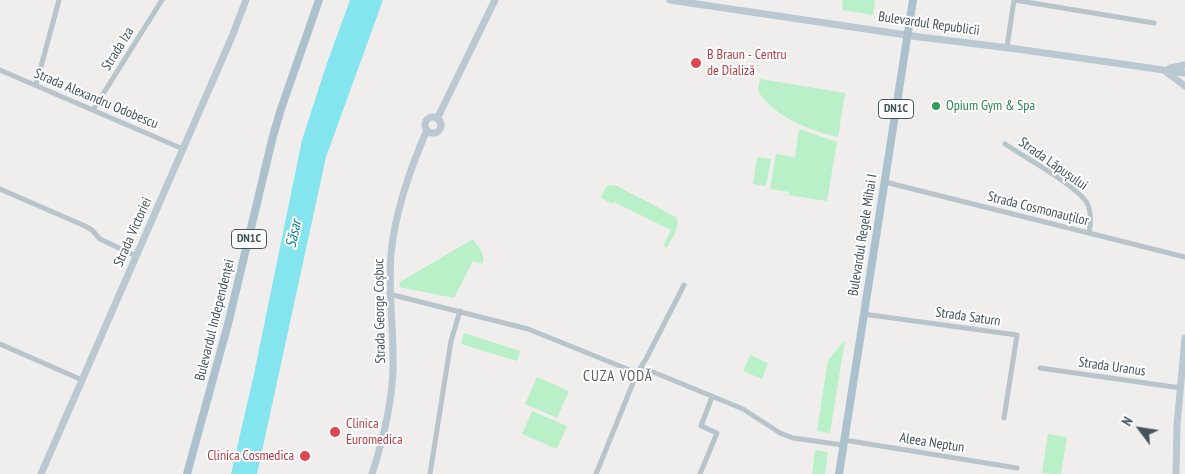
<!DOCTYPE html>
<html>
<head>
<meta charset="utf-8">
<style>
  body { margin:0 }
  #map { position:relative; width:1185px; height:474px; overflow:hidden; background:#f0eded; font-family:"PT Sans Narrow",sans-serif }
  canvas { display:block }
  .north { position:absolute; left:1115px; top:404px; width:50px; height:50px; -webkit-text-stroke:4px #fff; paint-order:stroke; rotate:301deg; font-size:14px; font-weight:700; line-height:20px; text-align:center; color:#45535b }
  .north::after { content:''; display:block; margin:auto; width:18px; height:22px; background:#45535b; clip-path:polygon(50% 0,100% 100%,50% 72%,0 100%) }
</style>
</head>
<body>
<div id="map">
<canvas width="1185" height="474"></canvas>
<div class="north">N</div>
</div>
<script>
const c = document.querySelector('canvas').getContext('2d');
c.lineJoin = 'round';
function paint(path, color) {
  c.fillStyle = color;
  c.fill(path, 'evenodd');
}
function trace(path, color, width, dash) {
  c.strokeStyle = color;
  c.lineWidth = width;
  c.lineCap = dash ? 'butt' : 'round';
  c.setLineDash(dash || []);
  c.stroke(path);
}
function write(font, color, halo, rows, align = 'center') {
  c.font = font + ' "PT Sans Narrow",sans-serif';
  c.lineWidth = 4;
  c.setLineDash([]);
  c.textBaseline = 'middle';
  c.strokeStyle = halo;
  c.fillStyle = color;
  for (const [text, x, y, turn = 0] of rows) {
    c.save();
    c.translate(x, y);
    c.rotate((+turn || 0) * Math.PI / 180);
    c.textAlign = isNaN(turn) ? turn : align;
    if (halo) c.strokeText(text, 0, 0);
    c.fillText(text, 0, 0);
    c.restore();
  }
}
paint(new Path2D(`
  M 843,0 L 875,0 L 873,15 L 842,10 Z
  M 760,79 L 845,93 L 838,137 C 810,131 773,116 758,91 Z
  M 799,129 L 837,142 L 827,201 L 788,195 L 789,192 L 770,189 L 776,154 L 795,157 Z
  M 757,157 L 771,159 L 766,186 L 753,184 Z
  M 611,185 L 617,186 L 676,217 C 681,227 672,238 667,248 L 663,246 L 671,230 L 614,202 L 613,204 L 601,198 L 606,187 Z
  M 473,239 C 478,247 487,255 482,264 L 473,261 L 454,298 L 399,287 L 400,282 Z
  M 464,333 L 520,351 L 517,361 L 461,344 Z
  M 845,340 L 830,433 L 817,431 L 828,360 Z
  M 750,355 L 768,363 L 762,379 L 743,371 Z
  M 537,377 L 569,391 L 557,418 L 525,404 Z
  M 532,411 L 567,426 L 557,449 L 522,434 Z
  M 1048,434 L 1067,437 L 1061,474 L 1042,473 Z
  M 815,450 L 828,452 L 825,474 L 812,474 Z`), '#b9f0c8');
paint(new Path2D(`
  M 350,0 L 383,0 L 326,157 L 257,474 L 231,474 L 254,374 L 302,140 L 327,63 Z`), '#84e5ee');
trace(new Path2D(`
  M 1014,0 L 1154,23
  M 1007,47 L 1014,0
  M 0,70 L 183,149
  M 36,85 L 59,0
  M 93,110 L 162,0
  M 1005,144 C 1023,156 1077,186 1087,203 C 1092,213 1091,223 1089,233
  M 885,182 L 1185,257
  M 0,189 L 85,226 L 92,230 L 100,239 L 136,256
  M 389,294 L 528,329 L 637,373
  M 863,314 L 1017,335 L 1004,418
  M 0,344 L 82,380
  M 641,367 L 743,409 L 780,433 L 793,438 L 843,445
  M 1040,368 L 1181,388
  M 844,440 L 1017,468
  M 430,474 L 451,341 L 460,311
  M 596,474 L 637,373 L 646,359 L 684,285
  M 700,474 L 717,433 L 701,426 L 712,397`), '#b8c4cb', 5);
trace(new Path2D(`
  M 670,0 L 920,37 L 1017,49 L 1185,73
  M 1170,68 L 1185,65
  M 1165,71 L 1185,86
  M425 125a8 8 0 1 1 16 0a8 8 0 1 1-16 0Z
  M 437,119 L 495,0
  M 41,474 L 231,39 L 246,0
  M 372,474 C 383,440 392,405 393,369 C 394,331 388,293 391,254 C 395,211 410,169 427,130
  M 1176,474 L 1177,425 L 1185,338`), '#bac8d2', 7);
trace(new Path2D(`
  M 187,474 L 228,324 L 273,136 L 281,109 L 319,0
  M 839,474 L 913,0`), '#abc1cd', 8);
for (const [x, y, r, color] of [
  [696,63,6,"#e0444e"],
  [936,106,5,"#2e9e5b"],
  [335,432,6,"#e0444e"],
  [305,456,6,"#e0444e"]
]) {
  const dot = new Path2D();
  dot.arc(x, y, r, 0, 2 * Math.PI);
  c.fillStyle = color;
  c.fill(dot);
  trace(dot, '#fff', 2);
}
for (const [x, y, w] of [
  [896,109,35],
  [249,239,35]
]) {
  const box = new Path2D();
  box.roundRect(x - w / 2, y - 9.5, w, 19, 4);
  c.fillStyle = '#fff';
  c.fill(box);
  trace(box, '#45535b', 1);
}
write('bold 12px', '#45535b', null, [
  ["DN1C",896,109],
  ["DN1C",249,239]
]);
write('14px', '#45535b', '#fff', [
  ["Bulevardul Republicii",929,24,8],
  ["Strada Iza",118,49,-58],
  ["Strada Alexandru Odobescu",96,99,23],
  ["Strada Lăpușului",1053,164,35],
  ["Strada Cosmonauților",1038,209,14],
  ["Strada Victoriei",133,232,-66],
  ["Bulevardul Regele Mihai I",863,235,-81],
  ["Strada George Coșbuc",380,311,-91],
  ["Strada Saturn",968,317,8],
  ["Bulevardul Independenței",215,320,-76],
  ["Strada Uranus",1112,367,8],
  ["Aleea Neptun",932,443,9]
]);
write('14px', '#be3a42', '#fff', [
  ["B Braun - Centru",707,55],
  ["de Dializă",707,71],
  ["Clinica",346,424],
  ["Euromedica",346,440],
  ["Clinica Cosmedica",294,456,"right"]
], 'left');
write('14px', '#27864d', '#fff', [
  ["Opium Gym & Spa",946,106]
], 'left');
write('italic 15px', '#09818d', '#fff', [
  ["Săsar",294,234,-78]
]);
c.letterSpacing = '1px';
write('15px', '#5a5f62', '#fff', [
  ["CUZA VODĂ",618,377]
]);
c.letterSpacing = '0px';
</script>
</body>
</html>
